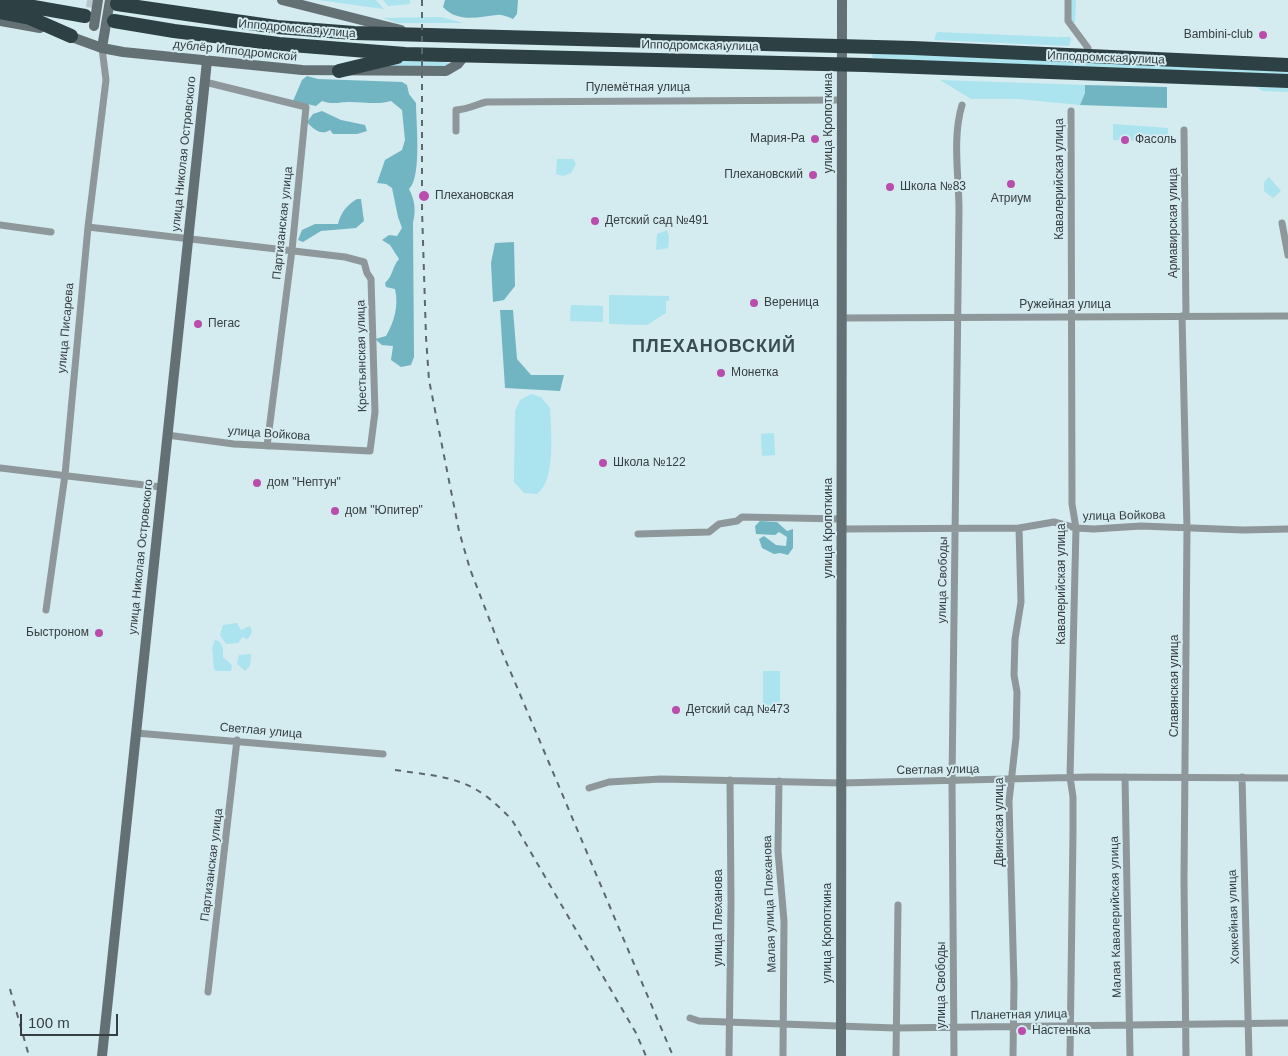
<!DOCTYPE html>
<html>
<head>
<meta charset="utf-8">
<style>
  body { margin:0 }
  #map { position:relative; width:1288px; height:1056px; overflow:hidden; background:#d4ebf0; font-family:Helvetica,sans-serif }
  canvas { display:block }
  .scale { position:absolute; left:20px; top:1014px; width:98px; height:22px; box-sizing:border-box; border:2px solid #353e40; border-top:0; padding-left:6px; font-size:15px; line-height:18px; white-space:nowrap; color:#353e40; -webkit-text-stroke:4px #d4ebf0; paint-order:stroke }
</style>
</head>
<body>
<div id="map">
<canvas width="1288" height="1056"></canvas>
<div class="scale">100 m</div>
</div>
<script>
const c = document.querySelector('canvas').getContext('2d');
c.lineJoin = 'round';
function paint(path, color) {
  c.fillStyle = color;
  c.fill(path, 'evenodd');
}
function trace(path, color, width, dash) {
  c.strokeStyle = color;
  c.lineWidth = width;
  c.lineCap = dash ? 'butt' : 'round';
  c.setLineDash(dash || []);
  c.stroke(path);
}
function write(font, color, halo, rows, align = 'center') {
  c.font = font + ' Helvetica,sans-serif';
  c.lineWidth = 4;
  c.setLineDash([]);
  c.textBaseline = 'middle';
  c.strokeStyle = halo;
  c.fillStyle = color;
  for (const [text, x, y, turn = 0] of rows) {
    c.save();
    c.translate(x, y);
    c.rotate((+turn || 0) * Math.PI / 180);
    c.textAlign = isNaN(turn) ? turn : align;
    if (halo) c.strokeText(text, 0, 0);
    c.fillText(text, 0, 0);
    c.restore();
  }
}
paint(new Path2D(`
  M 318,0 L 376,0 L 384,9 Z
  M 383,0 L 410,0 L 410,4 L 388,6 Z
  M 1070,0 L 1076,0 L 1075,22 L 1071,22 Z
  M 441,17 L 463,23 L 397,23 L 383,18 Z
  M 937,32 L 1056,37 L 1057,39 L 1057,37 L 1070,37 L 1071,40 L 1069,46 L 934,40 Z
  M 871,53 L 1288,68 L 1288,76 L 873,58 Z
  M 402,61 L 442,62 L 452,64 L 440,67 L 385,66 Z
  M 940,80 L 1085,85 L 1085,93 L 1080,105 L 1018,99 L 971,99 Z
  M 1256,87 L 1288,88 L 1288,92 L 1263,91 Z
  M 1113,124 L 1168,128 L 1168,142 L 1113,140 Z
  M 557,159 L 573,159 L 576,164 L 571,173 L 563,176 L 556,174 Z
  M 1269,177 L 1281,191 L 1273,198 L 1265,192 L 1266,190 L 1264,192 L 1264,182 Z
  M 667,230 L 669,237 L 668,248 L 656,250 L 657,234 Z
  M 609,295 L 669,296 L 669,301 L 666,301 L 666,313 L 647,325 L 609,324 Z
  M 571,305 L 603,306 L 603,322 L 570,321 Z
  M 531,394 L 541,397 L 550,408 C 551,431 556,480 537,494 L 524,493 L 514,482 L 515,411 L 520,400 Z
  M 774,433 L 775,455 L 762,456 L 761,434 Z
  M 237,623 L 241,630 L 250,626 L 252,632 L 248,639 L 242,637 L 238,643 L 226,644 L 220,635 L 223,625 Z
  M 215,640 L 219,641 L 223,648 L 223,657 L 232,665 L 231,671 L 216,671 L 214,669 L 212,648 Z
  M 251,654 L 250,666 L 245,671 L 237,664 L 239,655 Z
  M 763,671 L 780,671 L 780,708 L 763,708 Z`), '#abe3ef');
paint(new Path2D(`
  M 445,0 L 518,0 L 517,14 L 513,19 C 508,17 502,14 497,15 C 478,17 458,23 443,7 Z
  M 307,76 L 318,79 L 402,82 L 407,85 L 409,94 L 416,103 C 416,122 422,177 409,189 C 415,201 416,210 413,223 L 414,357 L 411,365 L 401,367 L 391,360 L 393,346 L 382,345 L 375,339 L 386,336 C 394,322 399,306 395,289 L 386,287 L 385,283 C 393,276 392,267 399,259 L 390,245 L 382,240 L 389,235 L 397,236 L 402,228 L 398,217 L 392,188 L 386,184 L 377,183 L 385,160 L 402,150 L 405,140 L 402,110 L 391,101 C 376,105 365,102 350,102 C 338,102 334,105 322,101 L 316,106 L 293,101 L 302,80 Z
  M 1085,85 L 1167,87 L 1167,108 L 1080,105 L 1085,93 Z
  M 322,111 L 341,120 L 365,125 L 367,131 L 357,134 L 333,134 L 330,130 C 321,136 313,129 307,122 L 313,114 Z
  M 357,199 L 361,199 L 364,221 L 356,228 L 321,231 L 303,242 L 298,240 L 302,230 L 315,224 L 338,224 C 341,212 347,205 357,199 Z
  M 514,242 L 515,286 L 504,300 L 493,302 L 491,263 L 495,243 Z
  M 500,310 L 513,310 L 517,359 L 531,375 L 564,375 L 560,391 L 505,388 Z
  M 760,521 L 777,522 L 787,531 L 793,529 L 793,548 L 788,555 L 780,553 L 774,554 L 762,548 L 759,539 L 764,536 L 776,545 L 786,546 L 787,537 L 779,532 L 775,535 L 756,534 L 755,526 Z`), '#71b5c3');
trace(new Path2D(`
  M 87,0 L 117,4`), '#b4c8cd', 14, [14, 7]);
trace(new Path2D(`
  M 1068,0 L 1068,21 L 1088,48 L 1088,57
  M 205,82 L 306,107 L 292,250 L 267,446
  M 1184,130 L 1186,316
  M 456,131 L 456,110 C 468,109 475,105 486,102 L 841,100
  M 1282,223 L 1288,255
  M 0,225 L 51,232
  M 88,227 L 345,257 L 364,262 L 367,273 L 371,279 L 375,412 L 370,451 L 234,444 L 167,435
  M 1182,316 L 1187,528 L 1184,880 L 1186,1056
  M 841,318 L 1288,316
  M 0,468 L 161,487
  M 842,529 L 1019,528 L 1054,522 L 1076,528 L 1094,529 L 1141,526 L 1243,530 L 1288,529
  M 638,534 L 709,532 L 719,524 L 737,521 L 742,517 L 841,519
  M 46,610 L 65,475 L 88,227 L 106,80 L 102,48
  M 136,733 L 383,754
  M 1125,777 L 1130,1056
  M 1242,777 L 1249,1056
  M 779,781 L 778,851 L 784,921 L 783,1056
  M 589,788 L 609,782 L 661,779 L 841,783 L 1090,777 L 1288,778
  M 208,992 L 237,740
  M 690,1018 L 699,1021 L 895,1028 L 1288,1023
  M 729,1056 L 731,904 L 730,780
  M 896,1056 L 898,905
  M 954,1056 L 952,781 L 959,210 C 959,177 952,138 962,105
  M 1013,1056 L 1014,984 L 1009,801 L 1016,738 L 1017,692 L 1014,675 L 1015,639 L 1021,602 L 1019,528
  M 1070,1056 L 1073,832 L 1073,797 L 1070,777 L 1076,528 L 1072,504 L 1071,111`), '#8e9799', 7);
trace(new Path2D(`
  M 282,0 L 401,30
  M 0,21 L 40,28
  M 66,35 L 102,48 L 123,52 L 302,70 L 446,71 L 458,64 L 465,55
  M 102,48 L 110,0
  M 102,1056 L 207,61
  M 841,1056 L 842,0`), '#647174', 10);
trace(new Path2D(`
  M 0,1 L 85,16
  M 117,4 L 277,27 L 354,33 L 913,48 L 1288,65
  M 0,12 L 30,18 L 71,36
  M 114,21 L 174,31 L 279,44 L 405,54 L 865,65 L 1288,81
  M 339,71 L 397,57`), '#2d4044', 14);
trace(new Path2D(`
  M 422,0 L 422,210 L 426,337 L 429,380 L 459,531 L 470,569 L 500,647 L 673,1056
  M 395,770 C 451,778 472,777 512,820 L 636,1033 L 646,1056
  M 10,989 L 29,1056`), '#5c686b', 2, [6, 6]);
trace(new Path2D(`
  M 94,26 L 98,0`), '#647174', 10);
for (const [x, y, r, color] of [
  [1263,35,5,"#ba4cab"],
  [815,139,5,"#ba4cab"],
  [1125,140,5,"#ba4cab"],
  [813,175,5,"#ba4cab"],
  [1011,184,5,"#ba4cab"],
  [890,187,5,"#ba4cab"],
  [424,196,6,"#ba4cab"],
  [595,221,5,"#ba4cab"],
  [754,303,5,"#ba4cab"],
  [198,324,5,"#ba4cab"],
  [721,373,5,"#ba4cab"],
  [603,463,5,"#ba4cab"],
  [257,483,5,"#ba4cab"],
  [335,511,5,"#ba4cab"],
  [99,633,5,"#ba4cab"],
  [676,710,5,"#ba4cab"],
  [1022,1031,5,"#ba4cab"]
]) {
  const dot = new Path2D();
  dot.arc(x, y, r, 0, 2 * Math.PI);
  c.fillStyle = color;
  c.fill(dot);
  trace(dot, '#d4ebf0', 2);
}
write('12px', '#353e40', '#d4ebf0', [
  ["Ипподромская улица",297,29,5],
  ["Ипподромская улица",700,46,1],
  ["дублёр Ипподромской",235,51,6],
  ["Ипподромская улица",1106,58,2],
  ["Пулемётная улица",638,88],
  ["улица Кропоткина",829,123,-90],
  ["улица Николая Островского",184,154,-84],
  ["Кавалерийская улица",1060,179,-90],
  ["Партизанская улица",283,223,-84],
  ["Армавирская улица",1174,223,-90],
  ["Ружейная улица",1065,305],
  ["улица Писарева",66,328,-85],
  ["Крестьянская улица",362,356,-91],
  ["улица Войкова",269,434,4],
  ["улица Войкова",1124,516,-1],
  ["улица Кропоткина",829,528,-90],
  ["улица Николая Островского",141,557,-84],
  ["улица Свободы",943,580,-89],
  ["Кавалерийская улица",1062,584,-90],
  ["Славянская улица",1175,686,-90],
  ["Светлая улица",261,731,5],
  ["Светлая улица",938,770,-1],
  ["Двинская улица",1000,822,-90],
  ["Партизанская улица",212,865,-83],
  ["Малая улица Плеханова",770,904,-92],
  ["Малая Кавалерийская улица",1116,917,-91],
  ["Хоккейная улица",1234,917,-92],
  ["улица Плеханова",719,918,-90],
  ["улица Кропоткина",828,933,-90],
  ["улица Свободы",942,985,-90],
  ["Планетная улица",1019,1015,-1]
]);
write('12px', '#353e40', '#d4ebf0', [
  ["Bambini-club",1253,35,"right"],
  ["Мария-Ра",805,139,"right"],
  ["Фасоль",1135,140],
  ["Плехановский",803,175,"right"],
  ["Школа №83",900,187],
  ["Плехановская",435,196],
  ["Атриум",1011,199,"center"],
  ["Детский сад №491",605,221],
  ["Вереница",764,303],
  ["Пегас",208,324],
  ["Монетка",731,373],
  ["Школа №122",613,463],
  ["дом \"Нептун\"",267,483],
  ["дом \"Юпитер\"",345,511],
  ["Быстроном",89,633,"right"],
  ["Детский сад №473",686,710],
  ["Настенька",1032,1031]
], 'left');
c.letterSpacing = '1px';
write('bold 18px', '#394c50', '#d4ebf0', [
  ["ПЛЕХАНОВСКИЙ",714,347]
]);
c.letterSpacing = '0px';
</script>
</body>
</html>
